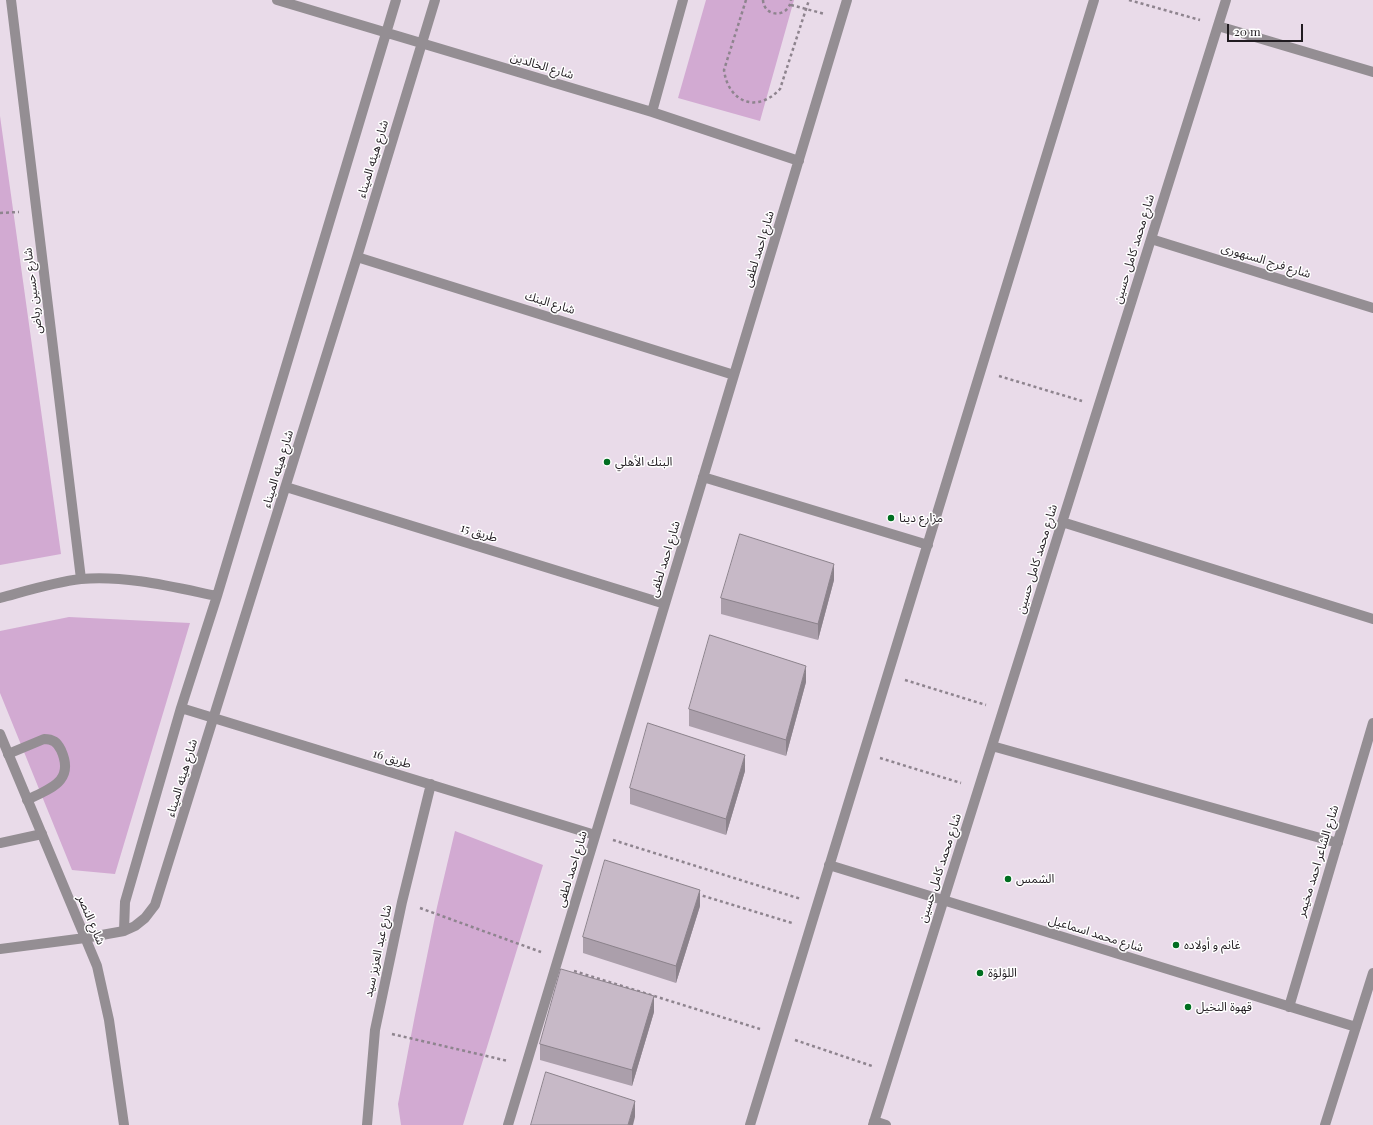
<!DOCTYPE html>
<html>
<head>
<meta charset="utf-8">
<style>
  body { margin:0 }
  #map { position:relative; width:1373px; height:1125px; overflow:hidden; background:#e9dbe9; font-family:"Playfair Display",serif }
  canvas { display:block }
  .scale { position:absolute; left:1227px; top:24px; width:76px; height:18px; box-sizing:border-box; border:2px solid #211c21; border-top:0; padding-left:5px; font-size:12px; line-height:14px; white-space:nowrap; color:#211c21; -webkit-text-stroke:3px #fff; paint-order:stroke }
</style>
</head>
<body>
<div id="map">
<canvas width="1373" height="1125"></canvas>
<div class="scale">20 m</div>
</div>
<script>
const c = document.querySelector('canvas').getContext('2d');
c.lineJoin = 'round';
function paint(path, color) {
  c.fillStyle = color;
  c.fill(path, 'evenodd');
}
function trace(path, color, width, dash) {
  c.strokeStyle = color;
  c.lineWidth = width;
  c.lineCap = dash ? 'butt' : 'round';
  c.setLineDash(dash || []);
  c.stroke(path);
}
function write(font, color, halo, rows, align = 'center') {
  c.font = font + ' "Playfair Display","Noto Sans Arabic",serif';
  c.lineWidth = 3;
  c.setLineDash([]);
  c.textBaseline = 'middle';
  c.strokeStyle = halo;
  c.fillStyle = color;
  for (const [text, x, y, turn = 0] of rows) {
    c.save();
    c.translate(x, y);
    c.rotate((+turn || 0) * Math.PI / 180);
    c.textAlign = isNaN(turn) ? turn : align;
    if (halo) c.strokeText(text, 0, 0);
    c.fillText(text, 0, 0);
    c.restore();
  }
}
paint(new Path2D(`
  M 706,0 L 794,0 L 760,121 L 678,98 Z
  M 0,116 L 61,554 L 0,565 Z
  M 69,617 L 190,623 L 115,874 L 72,870 L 0,693 L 0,631 Z
  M 455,831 L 543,865 L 463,1125 L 401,1125 L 398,1104 L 415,1015 L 437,907 Z`), '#d2aad2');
trace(new Path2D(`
  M 746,0 L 724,70 C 728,102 757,114 780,89 L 809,0
  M 763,0 C 764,18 789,18 791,0
  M 1129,0 L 1200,20
  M 791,5 L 825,14
  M 0,213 L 19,212
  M 999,376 L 1082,401
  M 905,680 L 986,705
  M 880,758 L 961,783
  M 613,840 L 801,899
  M 697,894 L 792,923
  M 420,908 L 541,952
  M 574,971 L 760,1029
  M 392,1034 L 508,1061
  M 795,1040 L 872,1066`), '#8e848e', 2.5, [3, 3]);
trace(new Path2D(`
  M 8,754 L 44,739 C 53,739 57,742 61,750 C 75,781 51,788 27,800
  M 0,843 L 42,834`), '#948e93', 10);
trace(new Path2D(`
  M 11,0 L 81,579
  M 277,0 L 652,112 L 799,161
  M 1218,26 L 1373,72
  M 652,112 L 683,0
  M 1151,239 L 1373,308
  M 357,257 L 734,375
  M 703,477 L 928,545
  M 286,487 L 665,604
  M 1062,522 L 1373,619
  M 0,598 C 26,591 54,582 81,579 C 126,575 173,587 217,596
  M 181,708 L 595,835
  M 0,734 L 97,966 L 109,1020 L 124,1125
  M 992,746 L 1338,843
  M 829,865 L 1356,1027
  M 124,931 L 125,902 L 181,708 L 217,596 L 396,0
  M 0,949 L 85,938 L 124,931 L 135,926 L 145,918 L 155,905 L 357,257 L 435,0
  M 1289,1007 L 1373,723
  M 874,1121 L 886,1125
  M 367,1125 L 375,1030 L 402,902 L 431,784
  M 508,1125 L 847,0
  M 750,1125 L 1094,0
  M 873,1125 L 1226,0
  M 1325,1125 L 1373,973`), '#948e93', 10);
paint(new Path2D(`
  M 834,580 L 818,640 L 721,614 L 721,598 Z
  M 806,682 L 786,756 L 689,726 L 689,709 Z
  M 745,771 L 726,835 L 630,804 L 630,788 Z
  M 700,906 L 676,983 L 583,953 L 583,937 Z
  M 654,1012 L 632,1086 L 540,1060 L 540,1044 Z`), '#ab9fab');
paint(new Path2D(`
  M 834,564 L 834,580 L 818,640 L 818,624 Z
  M 806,666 L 806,682 L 786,756 L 786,740 Z
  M 745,755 L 745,771 L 726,835 L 726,819 Z
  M 700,890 L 700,906 L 676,983 L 676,966 Z
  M 654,996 L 654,1012 L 632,1086 L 632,1070 Z
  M 635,1101 L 635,1117 L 633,1125 L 628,1125 Z`), '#8b828b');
const building = new Path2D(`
  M 740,534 L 834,564 L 818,624 L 721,598 Z
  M 710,635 L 806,666 L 786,740 L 689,709 Z
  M 648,723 L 745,755 L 726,819 L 630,788 Z
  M 605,860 L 700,890 L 676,966 L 583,937 Z
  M 561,969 L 654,996 L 632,1070 L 540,1044 Z
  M 546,1072 L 635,1101 L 628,1125 L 531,1125 Z`);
paint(building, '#c7b9c7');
trace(building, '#8b828b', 1);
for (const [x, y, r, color] of [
  [607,462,4,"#006e20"],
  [891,518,4,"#006e20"],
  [1008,879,4,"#006e20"],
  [1176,945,4,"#006e20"],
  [980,973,4,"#006e20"],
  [1188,1007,4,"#006e20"]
]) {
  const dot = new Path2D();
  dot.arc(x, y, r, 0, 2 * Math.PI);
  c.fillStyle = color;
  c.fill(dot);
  trace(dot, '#fff', 1.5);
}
write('12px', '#211c21', '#fff', [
  ["شارع الخالدين",542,66,17],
  ["شارع هيئه الميناء",373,159,-73],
  ["شارع احمد لطفى",759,249,-73],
  ["شارع محمد كامل حسين",1134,249,-73],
  ["شارع فرج السنهورى",1266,261,17],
  ["شارع حسين رياض",33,291,-97],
  ["شارع البنك",550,303,17],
  ["شارع هيئه الميناء",278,469,-73],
  ["طريق 15",479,533,17],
  ["شارع احمد لطفى",665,559,-73],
  ["شارع محمد كامل حسين",1037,559,-73],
  ["طريق 16",392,759,17],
  ["شارع هيئه الميناء",182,778,-73],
  ["شارع الشاعر احمد مخيمر",1318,861,-73],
  ["شارع محمد كامل حسين",940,868,-72],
  ["شارع احمد لطفى",572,869,-73],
  ["شارع النصر",91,920,67],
  ["شارع محمد اسماعيل",1096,934,17],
  ["شارع عبد العزيز سيد",378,951,-78]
]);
write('12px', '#211c21', '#fff', [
  ["البنك الأهلي",615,462],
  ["مزارع دينا",899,518],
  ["الشمس",1016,879],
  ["غانم و أولاده",1184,945],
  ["اللؤلؤة",988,973],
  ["قهوة النخيل",1196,1007]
], 'left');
</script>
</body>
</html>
